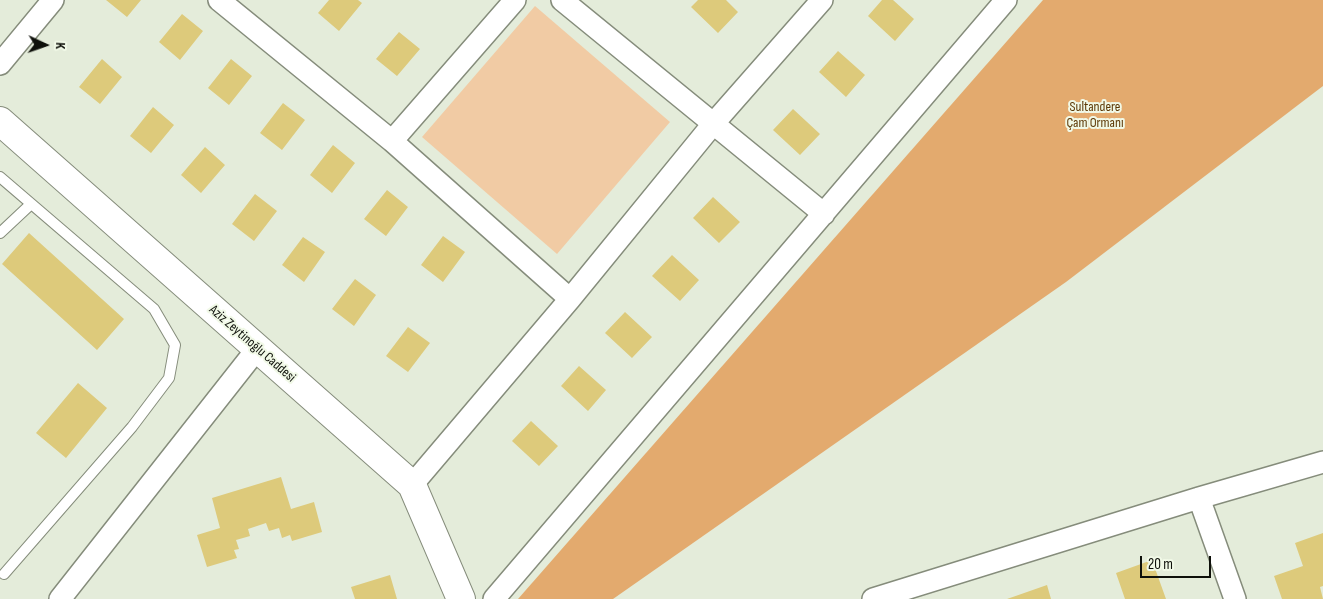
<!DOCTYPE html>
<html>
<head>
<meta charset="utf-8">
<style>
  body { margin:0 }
  #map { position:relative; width:1323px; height:599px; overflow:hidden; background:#e4ecda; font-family:"Sofia Sans Condensed",sans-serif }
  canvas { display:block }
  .north { position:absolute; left:20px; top:20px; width:50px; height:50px; -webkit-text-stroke:4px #f1f9e7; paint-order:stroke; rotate:93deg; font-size:14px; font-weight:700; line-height:20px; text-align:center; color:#0e100a }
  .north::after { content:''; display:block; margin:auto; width:18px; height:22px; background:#0e100a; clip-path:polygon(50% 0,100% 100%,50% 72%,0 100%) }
  .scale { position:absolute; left:1140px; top:556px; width:71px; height:22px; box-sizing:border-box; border:2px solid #0e100a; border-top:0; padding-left:6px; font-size:15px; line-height:18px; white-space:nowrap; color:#0e100a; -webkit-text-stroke:4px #f1f9e7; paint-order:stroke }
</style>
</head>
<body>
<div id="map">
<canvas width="1323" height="599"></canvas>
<div class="north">K</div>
<div class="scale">20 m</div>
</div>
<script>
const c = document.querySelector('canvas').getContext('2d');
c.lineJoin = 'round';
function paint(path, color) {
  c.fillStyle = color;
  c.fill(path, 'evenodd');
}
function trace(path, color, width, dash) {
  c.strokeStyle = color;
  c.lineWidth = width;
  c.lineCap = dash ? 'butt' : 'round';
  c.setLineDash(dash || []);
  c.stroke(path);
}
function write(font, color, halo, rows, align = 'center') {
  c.font = font + ' "Sofia Sans Condensed",sans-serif';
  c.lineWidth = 4;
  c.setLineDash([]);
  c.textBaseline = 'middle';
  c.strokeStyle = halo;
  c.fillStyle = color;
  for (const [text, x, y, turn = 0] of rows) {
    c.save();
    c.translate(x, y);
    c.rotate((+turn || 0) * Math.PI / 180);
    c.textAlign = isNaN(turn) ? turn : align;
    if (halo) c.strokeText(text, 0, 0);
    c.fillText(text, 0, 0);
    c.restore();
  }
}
paint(new Path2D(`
  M 535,6 L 670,122 L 557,254 L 422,137 Z`), '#f1cba4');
paint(new Path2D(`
  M 1043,0 L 1323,0 L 1323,86 L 1066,282 L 613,599 L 518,599 Z`), '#e3aa6e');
paint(new Path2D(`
  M 106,0 L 141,0 L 127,17 Z
  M 329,0 L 358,0 L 362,3 L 339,31 L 318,13 Z
  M 698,0 L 726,0 L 738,12 L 718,33 L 691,7 Z
  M 882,0 L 893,0 L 914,19 L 895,41 L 868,16 Z
  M 182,14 L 203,31 L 180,60 L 159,42 Z
  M 399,32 L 420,49 L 397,76 L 376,59 Z
  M 838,51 L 865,75 L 846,97 L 819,72 Z
  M 102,59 L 122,77 L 100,104 L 79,87 Z
  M 231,59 L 252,76 L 229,105 L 208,88 Z
  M 283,103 L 305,120 L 282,150 L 260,133 Z
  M 153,107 L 174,125 L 151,153 L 130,136 Z
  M 793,109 L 820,134 L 800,155 L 773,130 Z
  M 333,145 L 355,163 L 332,193 L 310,175 Z
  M 205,147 L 225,165 L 201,193 L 181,175 Z
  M 387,190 L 408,207 L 386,236 L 364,219 Z
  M 255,194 L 277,211 L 254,241 L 232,224 Z
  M 713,197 L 740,222 L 719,243 L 693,218 Z
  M 29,233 L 124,319 L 97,350 L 2,264 Z
  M 443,236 L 465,252 L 443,282 L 421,265 Z
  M 303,237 L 325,252 L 304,282 L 282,265 Z
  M 672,255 L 699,280 L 680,301 L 652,276 Z
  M 355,279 L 376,295 L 354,326 L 332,309 Z
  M 625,312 L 652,337 L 632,358 L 605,333 Z
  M 408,327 L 430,343 L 408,372 L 386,356 Z
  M 579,366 L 606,390 L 588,411 L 561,386 Z
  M 78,383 L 107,408 L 66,458 L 36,433 Z
  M 531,421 L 558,446 L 539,466 L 512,441 Z
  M 281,477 L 291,509 L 314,502 L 322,532 L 292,541 L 290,535 L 282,538 L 279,528 L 269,531 L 266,523 L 248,529 L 250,536 L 236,540 L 239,549 L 234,550 L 237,558 L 207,567 L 197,535 L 220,528 L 212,498 Z
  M 1323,533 L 1323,586 L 1320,587 L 1323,599 L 1282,599 L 1274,576 L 1303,566 L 1295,543 Z
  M 1152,560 L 1166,599 L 1125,599 L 1116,573 Z
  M 390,575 L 397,599 L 355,599 L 351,587 Z
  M 1047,585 L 1051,599 L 1007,599 Z`), '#ddca7b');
const service = new Path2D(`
  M 0,177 L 154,309 L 175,345 L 169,378 L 132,427 L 4,574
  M 0,233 L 31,204`);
const minor = new Path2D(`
  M 219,0 L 392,141 L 570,299
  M 562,0 L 824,214
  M 0,64 L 53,0
  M 392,141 L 515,0
  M 412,485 L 570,299 L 713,124 L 822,0
  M 1199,498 L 1235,599
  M 60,599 L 257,349
  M 494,599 L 1006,0
  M 873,599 L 1199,498 L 1323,462`);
const secondary = new Path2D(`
  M 0,121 L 412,485 L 461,599`);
trace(service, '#858c7b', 12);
trace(minor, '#858c7b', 24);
trace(secondary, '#858c7b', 30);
trace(service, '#fff', 10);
trace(minor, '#fff', 21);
trace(secondary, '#fff', 28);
write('14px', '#5b3603', '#f1f9e7', [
  ["Sultandere",1095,107],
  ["Çam Ormanı",1095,123]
]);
write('14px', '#0e100a', '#f1f9e7', [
  ["Aziz Zeytinoğlu Caddesi",252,344,41]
]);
</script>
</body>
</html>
